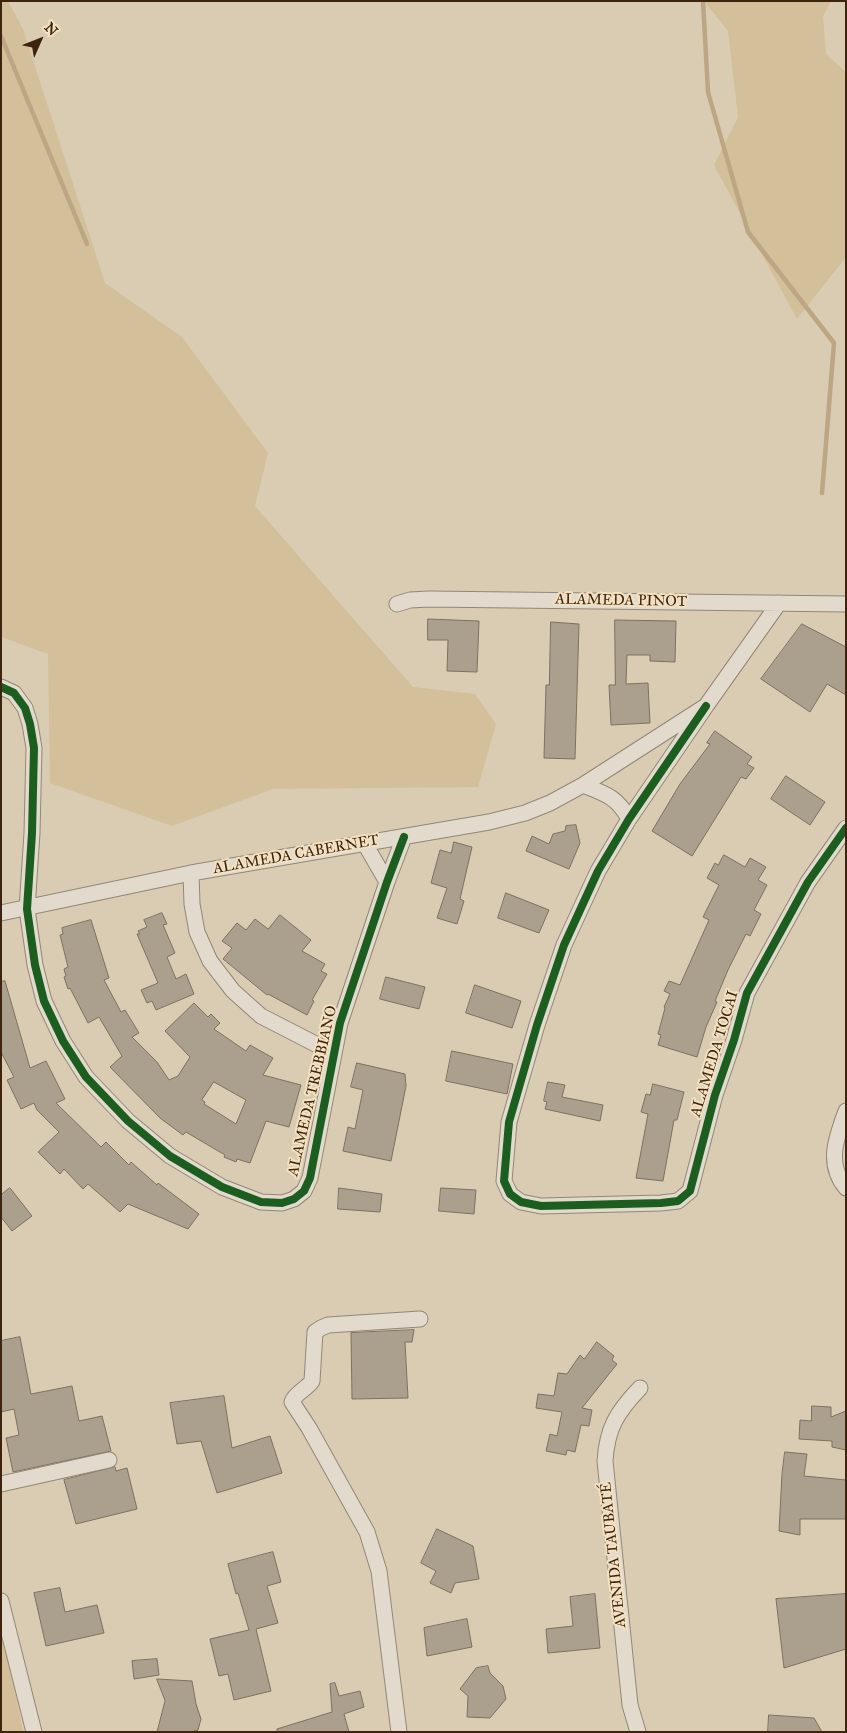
<!DOCTYPE html>
<html>
<head>
<meta charset="utf-8">
<style>
  body { margin:0 }
  #map { position:relative; width:847px; height:1733px; overflow:hidden; background:#daccb2; font-family:"IM FELL Great Primer",serif }
  canvas { display:block }
  .frame { position:absolute; inset:0; border:2px solid #3e240f; pointer-events:none }
  .north { position:absolute; left:15px; top:15px; width:50px; height:50px; -webkit-text-stroke:4px #f3e1c1; paint-order:stroke; rotate:46deg; font-size:14px; font-weight:700; line-height:20px; text-align:center; color:#3e240f }
  .north::after { content:''; display:block; margin:auto; width:18px; height:22px; background:#3e240f; clip-path:polygon(50% 0,100% 100%,50% 72%,0 100%) }
</style>
</head>
<body>
<div id="map">
<canvas width="847" height="1733"></canvas>
<div class="frame"></div>
<div class="north">N</div>
</div>
<script>
const c = document.querySelector('canvas').getContext('2d');
c.lineJoin = 'round';
function paint(path, color) {
  c.fillStyle = color;
  c.fill(path, 'evenodd');
}
function trace(path, color, width, dash) {
  c.strokeStyle = color;
  c.lineWidth = width;
  c.lineCap = dash ? 'butt' : 'round';
  c.setLineDash(dash || []);
  c.stroke(path);
}
function write(font, color, halo, rows, align = 'center') {
  c.font = font + ' "IM FELL Great Primer",serif';
  c.lineWidth = 4;
  c.setLineDash([]);
  c.textBaseline = 'middle';
  c.strokeStyle = halo;
  c.fillStyle = color;
  for (const [text, x, y, turn = 0] of rows) {
    c.save();
    c.translate(x, y);
    c.rotate((+turn || 0) * Math.PI / 180);
    c.textAlign = isNaN(turn) ? turn : align;
    if (halo) c.strokeText(text, 0, 0);
    c.fillText(text, 0, 0);
    c.restore();
  }
}
paint(new Path2D(`
  M 1,1 L 8,1 L 23,29 L 105,283 L 182,337 L 268,453 L 255,506 L 413,687 L 475,694 L 496,724 L 478,787 L 273,789 L 172,826 L 50,783 L 48,654 L 1,637 Z
  M 704,1 L 831,1 L 823,16 L 826,54 L 846,72 L 846,257 L 797,319 L 714,165 L 738,117 L 728,31 Z
  M 1,1629 L 7,1649 L 23,1732 L 1,1732 Z`), '#d3bf9a');
trace(new Path2D(`
  M 703,1 L 708,92 L 748,232 L 834,343 L 822,493
  M 1,36 L 87,244`), '#bda683', 4.5);
const building = new Path2D(`
  M 428,619 L 479,621 L 477,672 L 447,671 L 448,640 L 428,640 Z
  M 615,620 L 676,621 L 675,662 L 650,661 L 650,655 L 627,655 L 626,684 L 648,683 L 650,723 L 611,725 L 609,685 L 615,685 Z
  M 551,622 L 579,624 L 575,759 L 544,758 L 546,685 L 549,685 Z
  M 802,624 L 846,647 L 846,695 L 827,684 L 810,712 L 761,679 Z
  M 715,731 L 752,757 L 747,764 L 754,768 L 746,779 L 741,777 L 692,856 L 652,831 L 680,784 L 710,744 L 707,743 Z
  M 786,776 L 825,802 L 810,825 L 771,799 Z
  M 576,825 L 580,843 L 569,869 L 526,851 L 532,836 L 549,844 L 553,834 L 565,831 L 566,826 Z
  M 454,842 L 472,847 L 460,899 L 464,901 L 457,924 L 437,918 L 447,888 L 431,883 L 440,850 L 451,853 Z
  M 724,855 L 745,867 L 750,858 L 766,867 L 758,880 L 767,885 L 754,910 L 761,914 L 750,936 L 746,934 L 728,970 L 715,1001 L 717,1002 L 706,1027 L 697,1057 L 658,1045 L 661,1035 L 658,1034 L 665,1008 L 664,1007 L 670,994 L 664,991 L 669,981 L 680,985 L 709,920 L 703,917 L 719,885 L 707,878 L 715,863 L 718,865 Z
  M 506,893 L 549,910 L 539,933 L 498,918 Z
  M 162,913 L 167,924 L 163,925 L 175,953 L 167,957 L 176,979 L 186,974 L 194,994 L 156,1010 L 152,1001 L 147,1003 L 141,990 L 158,983 L 137,934 L 140,934 L 138,931 L 147,927 L 144,920 Z
  M 280,915 L 311,940 L 302,951 L 325,964 L 321,971 L 327,974 L 312,1000 L 314,1001 L 307,1015 L 268,994 L 267,995 L 223,959 L 232,948 L 222,941 L 237,923 L 246,930 L 255,919 L 268,929 Z
  M 91,920 L 109,978 L 104,980 L 121,1012 L 125,1010 L 139,1033 L 132,1037 L 157,1062 L 169,1080 L 178,1076 L 190,1057 L 165,1031 L 194,1003 L 208,1017 L 211,1014 L 220,1023 L 214,1029 L 246,1051 L 250,1045 L 273,1058 L 263,1075 L 301,1085 L 289,1127 L 266,1121 L 250,1163 L 237,1159 L 236,1162 L 224,1157 L 225,1155 L 186,1132 L 183,1135 L 160,1118 L 110,1067 L 122,1056 L 99,1017 L 88,1023 L 70,988 L 68,989 L 64,977 L 66,976 L 64,969 L 68,967 L 60,935 L 63,934 L 62,928 ZM 214,1082 L 246,1100 L 236,1124 L 204,1104 L 205,1102 L 202,1100 Z
  M 386,977 L 425,987 L 419,1009 L 380,999 Z
  M 5,981 L 30,1068 L 46,1061 L 65,1099 L 56,1103 L 101,1147 L 106,1142 L 129,1165 L 131,1162 L 157,1185 L 158,1183 L 199,1214 L 188,1229 L 128,1204 L 120,1212 L 88,1184 L 83,1189 L 64,1169 L 60,1174 L 38,1152 L 59,1132 L 37,1110 L 34,1103 L 21,1109 L 7,1080 L 14,1077 L 1,1052 L 1,982 Z
  M 475,985 L 521,1001 L 512,1028 L 466,1013 Z
  M 452,1051 L 513,1064 L 507,1094 L 446,1081 Z
  M 357,1063 L 405,1074 L 406,1086 L 391,1161 L 343,1151 L 348,1127 L 355,1129 L 363,1090 L 351,1087 Z
  M 548,1082 L 565,1085 L 562,1097 L 603,1105 L 600,1121 L 545,1109 L 547,1102 L 544,1101 Z
  M 653,1084 L 684,1092 L 677,1120 L 674,1120 L 663,1181 L 636,1178 L 648,1114 L 641,1112 L 646,1094 L 650,1095 Z
  M 10,1188 L 32,1216 L 12,1231 L 1,1217 L 1,1195 Z
  M 339,1188 L 382,1194 L 380,1212 L 338,1209 Z
  M 441,1188 L 476,1190 L 474,1214 L 439,1211 Z
  M 414,1330 L 412,1342 L 405,1342 L 408,1398 L 352,1399 L 351,1333 Z
  M 20,1337 L 31,1394 L 72,1386 L 79,1421 L 102,1416 L 111,1451 L 13,1472 L 6,1438 L 19,1435 L 14,1409 L 1,1412 L 1,1341 Z
  M 597,1342 L 614,1356 L 612,1360 L 617,1364 L 582,1408 L 592,1410 L 589,1426 L 581,1425 L 575,1452 L 567,1450 L 566,1455 L 546,1451 L 550,1434 L 557,1436 L 562,1412 L 536,1408 L 538,1394 L 554,1396 L 558,1373 L 567,1374 L 580,1355 L 584,1359 Z
  M 224,1396 L 232,1448 L 270,1436 L 282,1473 L 217,1493 L 201,1441 L 177,1444 L 170,1403 Z
  M 812,1406 L 831,1407 L 831,1417 L 846,1411 L 846,1450 L 832,1447 L 832,1441 L 799,1439 L 800,1420 L 811,1421 Z
  M 785,1452 L 807,1454 L 804,1476 L 846,1480 L 846,1519 L 800,1519 L 800,1535 L 779,1531 L 782,1474 Z
  M 115,1467 L 116,1471 L 127,1468 L 137,1509 L 76,1524 L 64,1480 Z
  M 437,1529 L 473,1546 L 479,1579 L 455,1583 L 451,1593 L 430,1583 L 436,1571 L 421,1563 Z
  M 273,1552 L 281,1582 L 267,1586 L 278,1623 L 256,1629 L 271,1691 L 234,1700 L 228,1674 L 219,1676 L 210,1639 L 249,1630 L 238,1593 L 236,1594 L 228,1564 Z
  M 60,1588 L 65,1612 L 97,1605 L 104,1633 L 46,1646 L 34,1593 Z
  M 595,1594 L 600,1648 L 548,1653 L 546,1629 L 573,1626 L 570,1597 Z
  M 846,1594 L 846,1649 L 784,1668 L 776,1599 Z
  M 467,1619 L 472,1647 L 427,1656 L 424,1628 Z
  M 157,1659 L 159,1675 L 134,1679 L 132,1661 Z
  M 488,1666 L 490,1673 L 503,1686 L 506,1699 L 490,1718 L 467,1717 L 468,1696 L 460,1689 L 476,1668 Z
  M 157,1679 L 192,1681 L 196,1704 L 201,1719 L 198,1730 L 191,1732 L 157,1732 L 165,1701 Z
  M 335,1683 L 339,1696 L 360,1691 L 364,1707 L 344,1714 L 349,1732 L 277,1732 L 277,1729 L 332,1712 L 330,1684 Z
  M 769,1715 L 814,1718 L 822,1732 L 768,1732 Z`);
paint(building, '#ab9f8d');
trace(building, '#7c7161', 1);
const street = new Path2D(`
  M 397,604 L 410,600 L 429,599 L 846,604
  M 1,687 L 14,693 L 25,708 L 30,724 L 34,748 L 32,833 L 27,909 L 35,965 L 44,1001 L 63,1041 L 86,1077 L 128,1121 L 170,1156 L 222,1187 L 261,1202 L 282,1203 L 294,1199 L 304,1191 L 310,1178 L 340,1023 L 387,882 L 404,837
  M 706,706 L 629,819 L 598,871 L 564,945 L 537,1025 L 509,1122 L 504,1181 L 510,1194 L 521,1202 L 541,1206 L 661,1203 L 678,1201 L 690,1191 L 715,1095 L 734,1040 L 747,993 L 808,882 L 846,828
  M 583,785 C 606,794 617,797 629,819
  M 365,844 L 387,882
  M 191,873 L 192,904 L 197,932 L 210,961 L 233,991 L 261,1016 L 333,1053
  M 1,913 L 191,873 L 489,822 L 525,813 L 550,803 L 583,785 L 706,706 L 779,603
  M 846,1111 C 836,1138 826,1164 846,1188
  M 1,1484 L 109,1460
  M 1,1601 L 34,1732
  M 399,1732 L 379,1571 L 367,1532 L 309,1428 L 292,1402 C 295,1393 307,1389 312,1381 L 315,1332 L 321,1328 L 328,1325 L 420,1319
  M 638,1732 L 630,1705 L 605,1461 C 607,1428 617,1412 640,1388`);
trace(street, '#928776', 17);
trace(street, '#e2dacc', 15);
trace(new Path2D(`
  M 1,687 L 14,693 L 25,708 L 30,724 L 34,748 L 32,833 L 27,909 L 35,965 L 44,1001 L 63,1041 L 86,1077 L 128,1121 L 170,1156 L 222,1187 L 261,1202 L 282,1203 L 294,1199 L 304,1191 L 310,1178 L 340,1023 L 387,882 L 404,837
  M 706,706 L 629,819 L 598,871 L 564,945 L 537,1025 L 509,1122 L 504,1181 L 510,1194 L 521,1202 L 541,1206 L 661,1203 L 678,1201 L 690,1191 L 715,1095 L 734,1040 L 747,993 L 808,882 L 846,828`), '#1b5e20', 8);
write('15px', '#3e240f', '#f3e1c1', [
  ["ALAMEDA PINOT",621,601,1],
  ["ALAMEDA CABERNET",296,855,-10],
  ["ALAMEDA TOCAI",715,1054,-73],
  ["ALAMEDA TREBBIANO",313,1091,-77],
  ["AVENIDA TAUBATÉ",614,1555,-96]
]);
</script>
</body>
</html>
